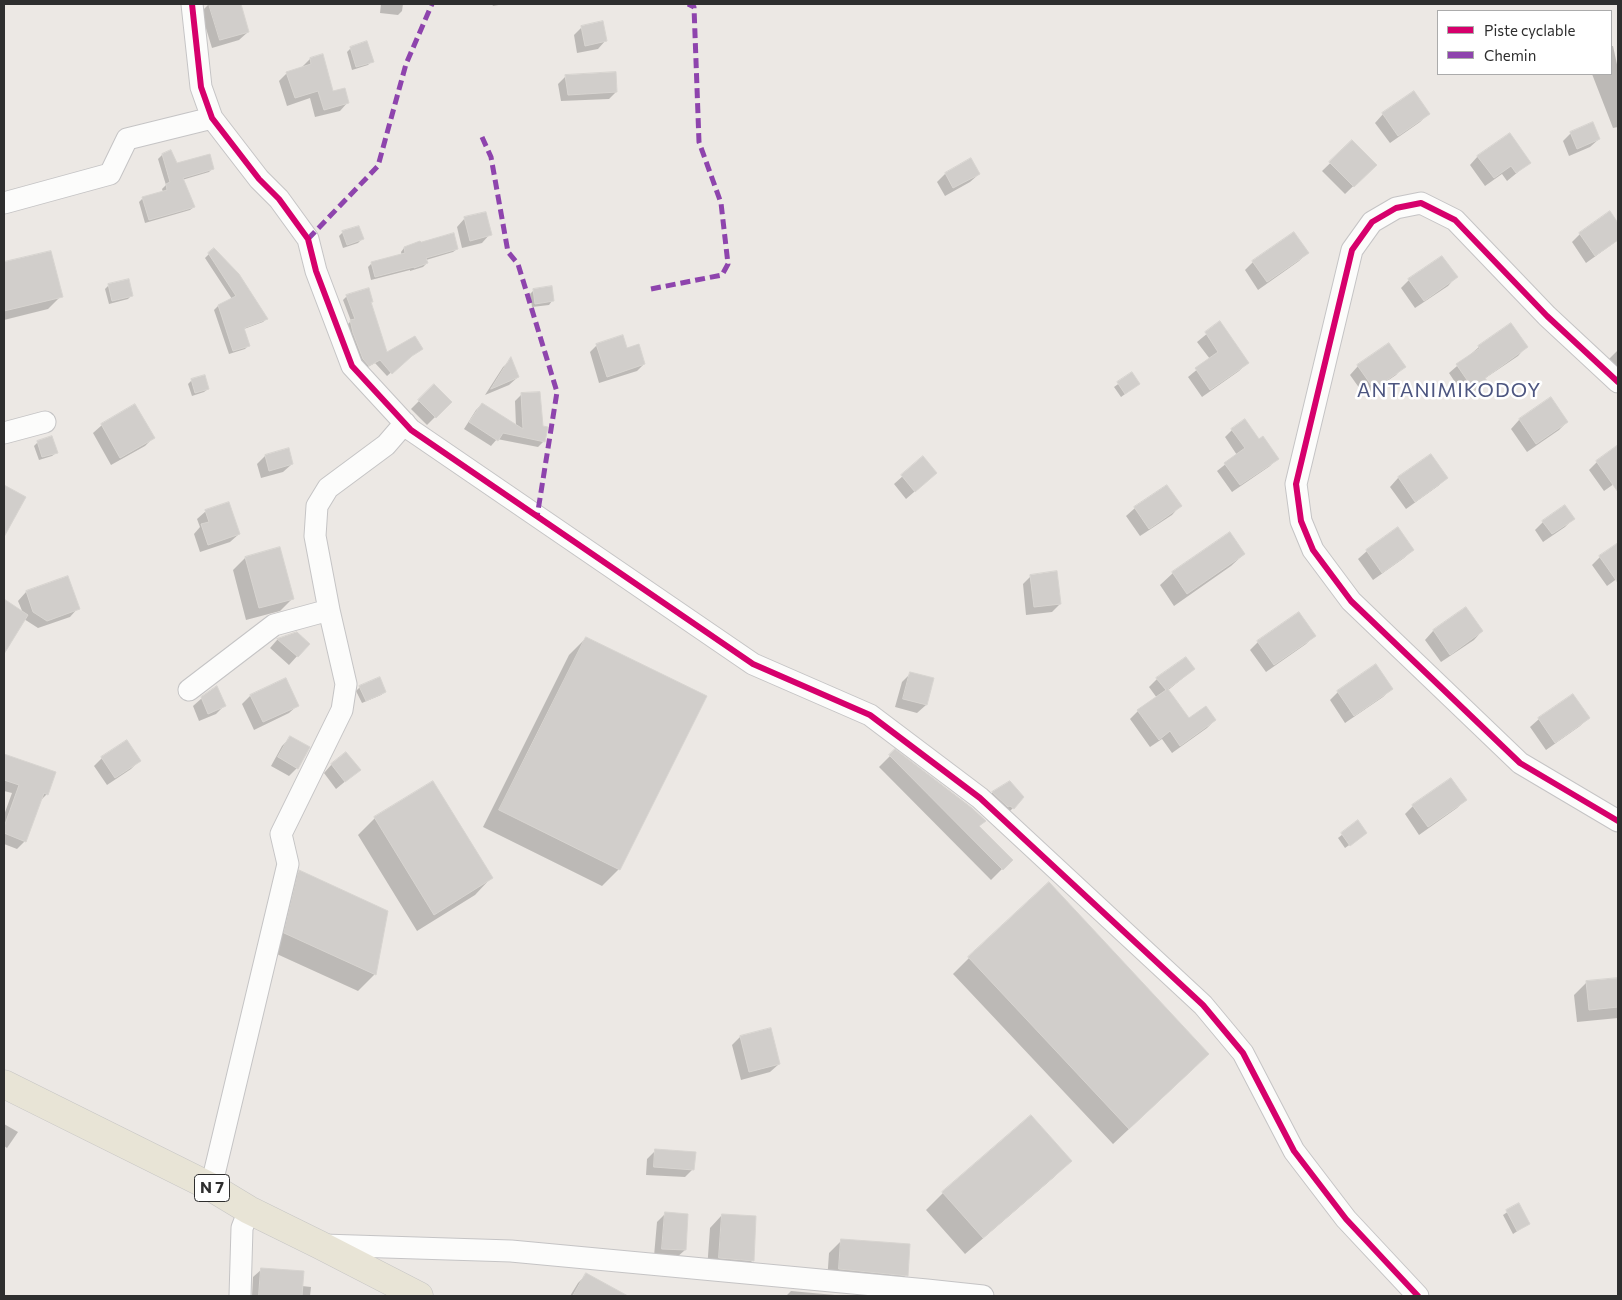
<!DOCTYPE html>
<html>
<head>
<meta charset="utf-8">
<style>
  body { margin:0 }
  #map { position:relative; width:1622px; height:1300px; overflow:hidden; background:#ece8e4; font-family:Commissioner,sans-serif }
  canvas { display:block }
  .frame { position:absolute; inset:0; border:5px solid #2e2e2e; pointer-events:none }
  .legend { position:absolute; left:1437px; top:10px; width:175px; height:65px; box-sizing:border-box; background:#fff; border:1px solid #ababab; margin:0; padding:6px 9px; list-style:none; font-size:15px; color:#2e2e2e }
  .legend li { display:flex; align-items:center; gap:10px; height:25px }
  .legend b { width:25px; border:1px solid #ababab }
</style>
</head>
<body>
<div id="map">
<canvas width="1622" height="1300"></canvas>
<div class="frame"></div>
<ul class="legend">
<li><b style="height:6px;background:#d6006c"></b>Piste cyclable</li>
<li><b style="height:6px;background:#8e44ad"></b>Chemin</li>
</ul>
</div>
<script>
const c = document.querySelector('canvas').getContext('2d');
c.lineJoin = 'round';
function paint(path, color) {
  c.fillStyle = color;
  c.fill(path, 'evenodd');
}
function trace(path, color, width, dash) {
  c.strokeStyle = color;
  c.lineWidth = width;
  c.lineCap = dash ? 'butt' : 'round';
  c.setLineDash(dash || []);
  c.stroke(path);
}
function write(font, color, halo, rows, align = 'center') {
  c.font = font + ' Commissioner,sans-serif';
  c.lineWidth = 5;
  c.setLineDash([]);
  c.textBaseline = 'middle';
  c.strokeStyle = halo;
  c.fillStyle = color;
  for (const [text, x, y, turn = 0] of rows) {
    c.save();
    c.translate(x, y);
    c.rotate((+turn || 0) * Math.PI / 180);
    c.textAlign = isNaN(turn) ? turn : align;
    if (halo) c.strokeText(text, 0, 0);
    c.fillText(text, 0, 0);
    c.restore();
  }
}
paint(new Path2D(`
  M 209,4 L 239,4 L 248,32 L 239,40 L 212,48 L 201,12 Z
  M 381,4 L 403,4 L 402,11 L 398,15 L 380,13 Z
  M 492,4 L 504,4 L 493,6 Z
  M 582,27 L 606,40 L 598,49 L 577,53 L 574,35 Z
  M 1611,46 L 1613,46 L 1618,69 L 1618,127 L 1613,128 L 1592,74 L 1611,74 Z
  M 351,48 L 372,61 L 368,65 L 352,70 L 347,52 Z
  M 310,59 L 332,93 L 348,102 L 340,111 L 315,117 L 310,98 L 287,106 L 279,81 L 287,73 L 302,67 Z
  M 565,77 L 616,92 L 609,99 L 561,101 L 558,84 Z
  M 1383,114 L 1428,114 L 1420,122 L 1390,143 L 1375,123 Z
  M 1571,133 L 1599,139 L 1590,147 L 1569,156 L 1563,141 Z
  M 1352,142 L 1375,165 L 1345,194 L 1322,171 Z
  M 162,155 L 176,165 L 213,168 L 209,172 L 182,180 L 194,207 L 190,210 L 145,223 L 139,202 L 142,199 L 163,192 L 162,189 L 166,185 L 158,159 Z
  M 1478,156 L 1529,163 L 1507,181 L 1502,174 L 1485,186 L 1470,165 Z
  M 945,174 L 979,174 L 970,182 L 945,196 L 937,182 Z
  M 1610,213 L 1618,225 L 1618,240 L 1586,263 L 1572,242 L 1580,234 Z
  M 465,218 L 490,234 L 482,243 L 462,248 L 457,227 Z
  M 343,232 L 362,239 L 358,243 L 343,248 L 339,236 Z
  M 404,248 L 457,249 L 453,252 L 426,260 L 427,263 L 423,267 L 410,271 L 410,270 L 371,280 L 368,267 L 372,263 L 402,256 L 401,252 Z
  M 50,252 L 61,296 L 48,309 L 4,320 L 4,264 Z
  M 1307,253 L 1299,261 L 1258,290 L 1245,270 L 1253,262 Z
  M 209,254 L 266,319 L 263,322 L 244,329 L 249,345 L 245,349 L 229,354 L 214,310 L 218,306 L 232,299 L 205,258 Z
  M 1456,277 L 1448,286 L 1415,308 L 1401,288 L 1409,280 Z
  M 109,285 L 132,295 L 128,299 L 109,304 L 105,289 Z
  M 534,290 L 552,301 L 549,305 L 532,307 L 530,294 Z
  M 347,296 L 372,301 L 370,303 L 386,354 L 421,349 L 406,359 L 387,376 L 375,363 L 364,369 L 347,325 L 351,321 L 343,300 Z
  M 1220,323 L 1247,363 L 1239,371 L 1202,397 L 1188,377 L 1210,359 L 1197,342 Z
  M 597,345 L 627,350 L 644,364 L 637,371 L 599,383 L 590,352 Z
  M 1479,347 L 1526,347 L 1518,356 L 1484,379 L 1485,381 L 1477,389 L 1465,397 L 1449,373 Z
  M 1618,350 L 1618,373 L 1609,359 Z
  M 511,360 L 518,377 L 509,385 L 485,395 L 503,367 Z
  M 1358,366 L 1404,366 L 1396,375 L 1365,396 L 1350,375 Z
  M 1132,374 L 1135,387 L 1121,397 L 1114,387 Z
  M 192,380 L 208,389 L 204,392 L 192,396 L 188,384 Z
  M 434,386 L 450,402 L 427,425 L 411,409 Z
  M 521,395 L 544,441 L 538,447 L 497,439 L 491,446 L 464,429 L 476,410 L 482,404 L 516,426 L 515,401 Z
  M 1551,399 L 1567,422 L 1559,430 L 1527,452 L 1511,429 L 1519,420 Z
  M 135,406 L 153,438 L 145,446 L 111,465 L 93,433 L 102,425 Z
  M 1232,430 L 1258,441 L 1277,458 L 1270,466 L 1232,492 L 1217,471 L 1237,455 L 1225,437 Z
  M 38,442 L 56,453 L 52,456 L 39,460 L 34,446 Z
  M 1618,447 L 1618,481 L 1604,491 L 1589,470 L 1597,462 Z
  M 265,456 L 292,464 L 283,472 L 261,478 L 257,464 Z
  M 1431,456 L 1447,478 L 1438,486 L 1406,509 L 1390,487 L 1398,478 Z
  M 923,458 L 936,473 L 906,499 L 894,484 Z
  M 1166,486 L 1180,506 L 1172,515 L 1140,536 L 1126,516 L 1135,508 Z
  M 206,511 L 239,534 L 230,542 L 200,552 L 194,534 L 200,527 L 197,519 Z
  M 1573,519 L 1565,527 L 1543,542 L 1535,530 L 1543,522 Z
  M 1398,529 L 1412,550 L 1404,558 L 1373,580 L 1358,559 L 1367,551 Z
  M 1618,544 L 1618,578 L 1607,586 L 1592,565 L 1600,557 Z
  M 1244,554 L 1231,566 L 1174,606 L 1160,585 L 1173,573 Z
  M 245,558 L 293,598 L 280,611 L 246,620 L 233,570 Z
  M 1031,576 L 1060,604 L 1052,612 L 1026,615 L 1023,584 Z
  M 67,578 L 78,608 L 70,617 L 38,628 L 24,619 L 11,640 L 4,647 L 4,601 L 23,613 L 18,601 L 26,592 Z
  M 1466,609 L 1482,631 L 1474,640 L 1441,662 L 1425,640 L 1433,631 Z
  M 296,633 L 308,644 L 289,665 L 270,648 L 277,640 Z
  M 1314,636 L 1306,644 L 1266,672 L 1250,650 L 1258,642 Z
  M 586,638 L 619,869 L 602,886 L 483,827 L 569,655 Z
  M 1194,669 L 1167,691 L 1189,720 L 1215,720 L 1207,728 L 1172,753 L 1162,739 L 1150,747 L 1130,719 L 1138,711 L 1157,698 L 1149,687 L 1157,679 Z
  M 910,674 L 926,705 L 917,713 L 895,707 L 902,682 Z
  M 360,687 L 385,692 L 381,695 L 362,703 L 356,691 Z
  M 1391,689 L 1383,697 L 1345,723 L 1330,700 L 1338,692 Z
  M 250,696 L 298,705 L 289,713 L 254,730 L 242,704 Z
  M 1572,696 L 1588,718 L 1580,726 L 1546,750 L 1530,727 L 1539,719 Z
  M 202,698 L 224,706 L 216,714 L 199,721 L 193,706 Z
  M 290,738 L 297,768 L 289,776 L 271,766 L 282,746 Z
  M 895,751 L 985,821 L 978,827 L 1011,860 L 991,880 L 879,767 Z
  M 4,756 L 54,773 L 47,794 L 39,802 L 25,841 L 17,849 L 4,844 L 4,815 L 12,793 L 4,791 Z
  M 102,758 L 139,761 L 131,769 L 107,785 L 94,766 Z
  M 332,764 L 359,770 L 336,789 L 324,773 Z
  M 1010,782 L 1013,808 L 1005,816 L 984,801 L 992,793 Z
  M 1465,800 L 1457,808 L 1419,835 L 1405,814 L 1413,806 Z
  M 375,818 L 491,878 L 475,895 L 417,931 L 358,835 Z
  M 1358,822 L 1362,836 L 1345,848 L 1338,838 Z
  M 300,871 L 375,974 L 358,991 L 268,950 L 283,888 Z
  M 969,958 L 1192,1070 L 1113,1144 L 953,974 Z
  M 1618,979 L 1618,1018 L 1577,1022 L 1574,995 L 1587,982 Z
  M 740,1037 L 779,1064 L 770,1072 L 741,1080 L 732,1045 Z
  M 4,1124 L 18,1132 L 7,1148 L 4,1146 Z
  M 656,1150 L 693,1169 L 685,1177 L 646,1175 L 647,1159 Z
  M 1070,1161 L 1053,1178 L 965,1254 L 926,1210 L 943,1193 Z
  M 1518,1205 L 1528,1224 L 1513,1234 L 1503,1215 Z
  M 665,1214 L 685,1250 L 676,1258 L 654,1256 L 657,1222 Z
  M 722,1215 L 752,1261 L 740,1273 L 707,1270 L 710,1228 Z
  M 842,1240 L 906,1275 L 894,1288 L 827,1282 L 829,1253 Z
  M 262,1269 L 302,1286 L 311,1287 L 310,1296 L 252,1296 L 253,1277 Z
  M 586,1275 L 615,1291 L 612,1296 L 570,1296 L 578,1283 Z
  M 791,1291 L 846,1296 L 786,1296 Z`), '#0003');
const building = new Path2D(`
  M 209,4 L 241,4 L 249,32 L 220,40 Z
  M 603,21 L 607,41 L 585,46 L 581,26 Z
  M 367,41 L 374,62 L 356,67 L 350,47 Z
  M 323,54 L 333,91 L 345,88 L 349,103 L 324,110 L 318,91 L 295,98 L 286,72 L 311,64 L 310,58 Z
  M 616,72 L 617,92 L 568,95 L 565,75 Z
  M 1414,91 L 1430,114 L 1398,136 L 1382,113 Z
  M 1593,122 L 1600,139 L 1577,149 L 1570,132 Z
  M 1510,133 L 1531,163 L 1516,173 L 1511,166 L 1494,178 L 1477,156 Z
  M 1352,140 L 1377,165 L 1354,187 L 1329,162 Z
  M 171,150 L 177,163 L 210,154 L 214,169 L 183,178 L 195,207 L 149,220 L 142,197 L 167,190 L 166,184 L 170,182 L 162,154 Z
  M 971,158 L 980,174 L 953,188 L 945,173 Z
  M 1610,211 L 1618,223 L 1618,240 L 1595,256 L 1579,233 Z
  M 486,212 L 492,235 L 470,241 L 464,217 Z
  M 359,226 L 364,239 L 347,245 L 342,231 Z
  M 1294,232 L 1309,253 L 1267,282 L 1252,261 Z
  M 454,233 L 458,249 L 426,258 L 428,263 L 414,268 L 414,267 L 375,277 L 371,262 L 405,253 L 404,247 L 420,241 L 421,242 Z
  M 214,248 L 239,274 L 268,319 L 244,328 L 250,346 L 233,351 L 218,305 L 236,296 L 208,253 Z
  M 51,251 L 63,297 L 4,311 L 4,262 Z
  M 1442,256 L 1458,277 L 1424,301 L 1408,279 Z
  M 129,279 L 133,296 L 112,301 L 108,284 Z
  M 552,286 L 554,301 L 535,304 L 533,289 Z
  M 369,288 L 373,302 L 371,302 L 387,352 L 415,336 L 423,349 L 412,356 L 392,374 L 380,360 L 369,366 L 363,359 L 353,333 L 350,320 L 355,319 L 346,295 Z
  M 1220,321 L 1249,363 L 1210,390 L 1195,368 L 1218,352 L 1205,332 Z
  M 1511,323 L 1528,347 L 1485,378 L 1487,381 L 1474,390 L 1456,364 L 1480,348 L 1478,346 Z
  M 623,335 L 627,348 L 639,344 L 645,364 L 607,377 L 596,344 Z
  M 1389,343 L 1406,367 L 1374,389 L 1357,365 Z
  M 511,357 L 519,377 L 491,389 Z
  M 1132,372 L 1140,384 L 1125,394 L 1117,382 Z
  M 205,375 L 209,389 L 195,393 L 191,379 Z
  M 434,384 L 452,402 L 436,418 L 418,400 Z
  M 540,392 L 543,426 L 548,427 L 545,442 L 503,433 L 498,441 L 469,422 L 482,403 L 523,429 L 521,393 Z
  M 1551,397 L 1568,422 L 1536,444 L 1519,419 Z
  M 135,404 L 155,438 L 120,458 L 101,424 Z
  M 1245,419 L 1259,439 L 1263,436 L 1279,459 L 1240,485 L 1224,463 L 1245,448 L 1231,429 Z
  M 52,436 L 58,453 L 42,457 L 37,441 Z
  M 1618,445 L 1618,492 L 1596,461 Z
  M 289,448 L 293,464 L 269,471 L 265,455 Z
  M 1431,454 L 1448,478 L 1415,502 L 1398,477 Z
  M 923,456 L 937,473 L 915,492 L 901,475 Z
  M 4,485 L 26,497 L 4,537 Z
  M 1167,485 L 1182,506 L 1149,529 L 1134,507 Z
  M 229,502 L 240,534 L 208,545 L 201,524 L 209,522 L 205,510 Z
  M 1565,505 L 1575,519 L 1552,534 L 1542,521 Z
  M 1398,527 L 1414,550 L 1382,573 L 1366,550 Z
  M 1230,532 L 1245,554 L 1187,594 L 1172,572 Z
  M 1618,543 L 1618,583 L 1599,556 Z
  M 280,547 L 294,599 L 259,608 L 245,557 Z
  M 1057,571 L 1061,604 L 1034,607 L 1030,575 Z
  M 68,576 L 80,609 L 47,621 L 33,612 L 26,591 Z
  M 4,599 L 28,615 L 4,654 Z
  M 1466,607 L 1483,631 L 1450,655 L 1433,630 Z
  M 1299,612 L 1316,636 L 1274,665 L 1257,641 Z
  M 297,632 L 310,644 L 298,657 L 277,639 Z
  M 586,637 L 707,696 L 620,870 L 499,810 Z
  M 1186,657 L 1195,669 L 1168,689 L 1189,718 L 1206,706 L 1216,720 L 1180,746 L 1170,731 L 1159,740 L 1137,710 L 1166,690 L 1156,678 Z
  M 1376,664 L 1393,689 L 1354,716 L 1337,691 Z
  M 910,672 L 934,678 L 927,705 L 903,699 Z
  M 380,677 L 386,692 L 366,701 L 359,686 Z
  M 286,678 L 299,706 L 263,722 L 250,695 Z
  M 217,686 L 226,706 L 208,714 L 201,697 Z
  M 1573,694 L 1590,718 L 1555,743 L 1538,718 Z
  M 290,736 L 310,747 L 298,769 L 278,757 Z
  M 127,740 L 141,761 L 115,778 L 101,757 Z
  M 895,749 L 972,808 L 986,821 L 979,826 L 1013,860 L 1003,870 L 889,755 Z
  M 346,752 L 361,770 L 345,782 L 331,764 Z
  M 4,754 L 56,772 L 48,795 L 44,793 L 26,842 L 4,833 L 4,827 L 19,785 L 4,780 Z
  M 1451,778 L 1467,800 L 1428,827 L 1412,805 Z
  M 433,781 L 493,878 L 434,915 L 374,817 Z
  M 1010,781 L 1024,797 L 1014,809 L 1010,806 L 1008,807 L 992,792 Z
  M 1358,820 L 1367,833 L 1350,846 L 1341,833 Z
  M 299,870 L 388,911 L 376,975 L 284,933 Z
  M 1049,882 L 1209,1054 L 1129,1129 L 968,957 Z
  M 1618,978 L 1618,1007 L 1589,1010 L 1586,981 Z
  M 771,1028 L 780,1064 L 749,1072 L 740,1036 Z
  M 1031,1115 L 1072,1161 L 983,1238 L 942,1192 Z
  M 655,1149 L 696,1152 L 694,1170 L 654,1167 Z
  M 1519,1203 L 1530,1224 L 1517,1231 L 1506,1210 Z
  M 665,1212 L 688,1214 L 686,1250 L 662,1249 Z
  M 722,1214 L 756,1216 L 754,1261 L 719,1258 Z
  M 841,1239 L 910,1244 L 908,1276 L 839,1269 Z
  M 261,1268 L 304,1271 L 302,1296 L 259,1296 Z
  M 586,1273 L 628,1296 L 573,1296 Z`);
paint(building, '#d1cecb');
trace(building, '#d7d4d0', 1);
const minor = new Path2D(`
  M 192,4 L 201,87 L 212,118 L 259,179 L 279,199 L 308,239 L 316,271 L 352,366 L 411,430 L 753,664 L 870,715 L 980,798 L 1203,1005 L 1243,1053 L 1294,1151 L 1346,1219 L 1418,1296
  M 4,203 L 110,174 L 127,139 L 212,118
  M 1618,382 L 1547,316 L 1455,220 L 1421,203 L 1396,208 L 1372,222 L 1352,250 L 1296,484 L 1301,521 L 1313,550 L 1351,601 L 1520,763 L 1618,821
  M 4,433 L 45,422
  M 189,690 L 274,625 L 329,610 L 315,536 L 317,506 L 328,488 L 386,445 L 405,423
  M 211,1187 L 288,864 L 281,834 L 342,710 L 346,684 L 329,610
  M 323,1245 L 511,1251 L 927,1290 L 983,1296
  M 240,1296 L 242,1228 L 249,1210`);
const major = new Path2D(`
  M 4,1084 L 211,1187 L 249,1210 L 320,1245 L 419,1296`);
trace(minor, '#c5c4c5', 23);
trace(major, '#c6c5c4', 29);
trace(minor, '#fcfcfb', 21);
trace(major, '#e8e4d6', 28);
trace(new Path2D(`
  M 482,137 L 491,157 L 508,252 L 518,264 L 557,392 L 537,517
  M 308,239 L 378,166 L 406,64 L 432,4
  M 651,289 L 722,275 L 728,264 L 721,203 L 699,142 L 694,7 L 688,4`), '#8e44ad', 5, [10, 5]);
trace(new Path2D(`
  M 192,4 L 201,87 L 212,118 L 259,179 L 279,199 L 308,239 L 316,271 L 352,366 L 411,430 L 753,664 L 870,715 L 980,798 L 1203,1005 L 1243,1053 L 1294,1151 L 1346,1219 L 1418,1296
  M 1618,382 L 1547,316 L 1455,220 L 1421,203 L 1396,208 L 1372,222 L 1352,250 L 1296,484 L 1301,521 L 1313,550 L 1351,601 L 1520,763 L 1618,821`), '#d6006c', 6);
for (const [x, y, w] of [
  [212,1188,35]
]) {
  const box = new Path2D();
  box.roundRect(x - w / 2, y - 13.5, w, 27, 4);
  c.fillStyle = '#fff';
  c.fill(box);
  trace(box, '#2e2e2e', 1);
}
write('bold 16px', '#2e2e2e', null, [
  ["N 7",212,1188]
]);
c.letterSpacing = '1px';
write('20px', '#4d5680', '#fff', [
  ["ANTANIMIKODOY",1449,390]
]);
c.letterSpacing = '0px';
</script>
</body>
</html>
